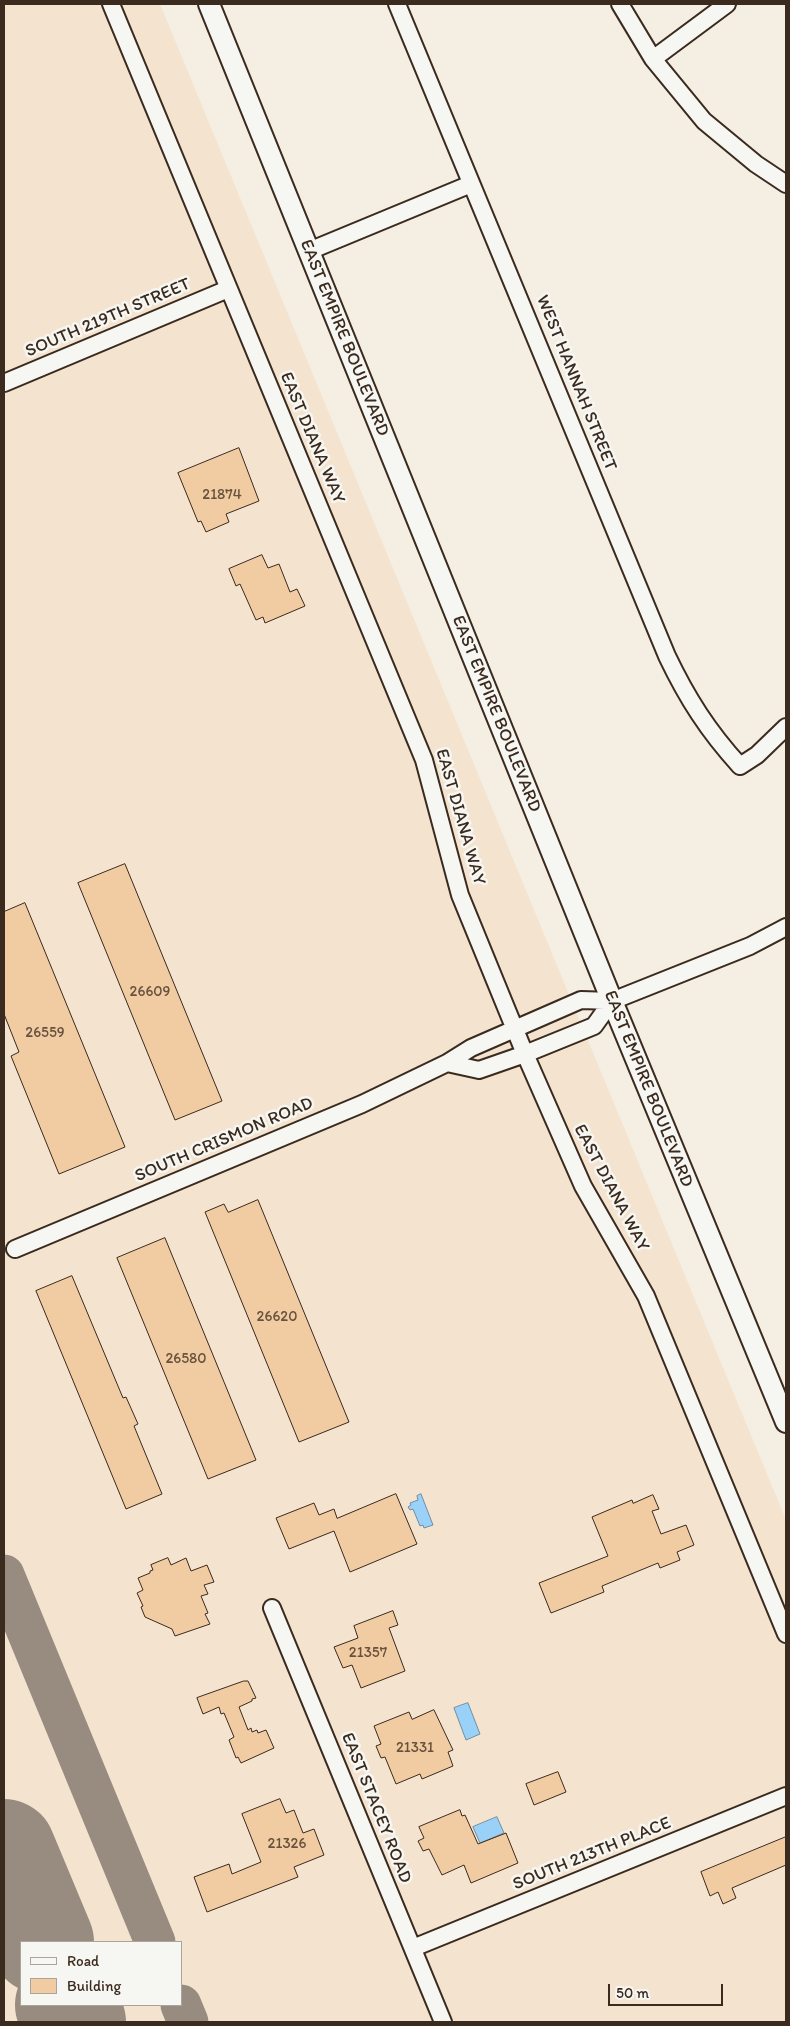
<!DOCTYPE html>
<html>
<head>
<meta charset="utf-8">
<style>
  body { margin:0 }
  #map { position:relative; width:790px; height:2026px; overflow:hidden; background:#f5eee2; font-family:Itim,sans-serif }
  canvas { display:block }
  .frame { position:absolute; inset:0; border:5px solid #3b2a1e; pointer-events:none }
  .legend { position:absolute; left:20px; top:1941px; width:162px; height:65px; box-sizing:border-box; background:#f6f6f2; border:1px solid #aba49d; margin:0; padding:6px 9px; list-style:none; font-size:15px; color:#3b2a1e }
  .legend li { display:flex; align-items:center; gap:10px; height:25px }
  .legend b { width:25px; border:1px solid #aba49d }
  .scale { position:absolute; left:608px; top:1984px; width:115px; height:22px; box-sizing:border-box; border:2px solid #3b2a1e; border-top:0; padding-left:6px; font-size:15px; line-height:18px; white-space:nowrap; color:#3b2a1e; -webkit-text-stroke:4px #f6f6f2; paint-order:stroke }
</style>
</head>
<body>
<div id="map">
<canvas width="790" height="2026"></canvas>
<div class="frame"></div>
<ul class="legend">
<li><b style="height:6px;background:#f6f6f2"></b>Road</li>
<li><b style="height:14px;background:#f1cca2"></b>Building</li>
</ul>
<div class="scale">50 m</div>
</div>
<script>
const c = document.querySelector('canvas').getContext('2d');
c.lineJoin = 'round';
function paint(path, color) {
  c.fillStyle = color;
  c.fill(path, 'evenodd');
}
function trace(path, color, width, dash) {
  c.strokeStyle = color;
  c.lineWidth = width;
  c.lineCap = dash ? 'butt' : 'round';
  c.setLineDash(dash || []);
  c.stroke(path);
}
function write(font, color, halo, rows, align = 'center') {
  c.font = font + ' Itim,sans-serif';
  c.lineWidth = 5;
  c.setLineDash([]);
  c.textBaseline = 'middle';
  c.strokeStyle = halo;
  c.fillStyle = color;
  for (const [text, x, y, turn = 0] of rows) {
    c.save();
    c.translate(x, y);
    c.rotate((+turn || 0) * Math.PI / 180);
    c.textAlign = isNaN(turn) ? turn : align;
    if (halo) c.strokeText(text, 0, 0);
    c.fillText(text, 0, 0);
    c.restore();
  }
}
paint(new Path2D(`
  M 4,4 L 160,4 L 786,1520 L 786,2022 L 4,2022 ZM 21,1942 L 181,1942 L 181,2005 L 21,2005 Z`), '#f4e4cf');
const water = new Path2D(`
  M 421,1494 L 433,1525 L 424,1528 L 423,1525 L 420,1526 L 413,1509 L 410,1510 L 408,1507 L 411,1505 L 410,1503 L 418,1500 L 417,1496 Z
  M 468,1703 L 480,1734 L 466,1740 L 454,1708 Z
  M 497,1817 L 504,1833 L 480,1843 L 473,1827 Z`);
paint(water, '#99d1f8');
trace(water, '#738ea1', 1);
trace(new Path2D(`
  M 4,1575 L 155,1942
  M 181,2005 L 188,2022`), '#988c80', 41);
trace(new Path2D(`
  M 4,1851 L 42,1942
  M 67,2005 L 74,2022`), '#988c80', 104);
const building = new Path2D(`
  M 239,448 L 259,501 L 226,514 L 229,522 L 206,532 L 201,521 L 198,522 L 178,473 Z
  M 262,555 L 268,568 L 279,564 L 290,592 L 297,589 L 305,606 L 265,623 L 263,617 L 256,620 L 240,584 L 236,586 L 229,569 Z
  M 125,864 L 222,1101 L 175,1120 L 78,883 Z
  M 25,903 L 125,1147 L 59,1174 L 11,1056 L 19,1052 L 4,1014 L 4,912 Z
  M 258,1200 L 349,1422 L 299,1442 L 205,1212 L 224,1204 L 228,1212 Z
  M 165,1238 L 256,1460 L 208,1479 L 117,1258 Z
  M 72,1276 L 123,1398 L 126,1397 L 138,1424 L 134,1426 L 162,1494 L 126,1509 L 36,1291 Z
  M 396,1494 L 417,1544 L 350,1572 L 334,1531 L 289,1549 L 276,1518 L 314,1503 L 319,1515 L 334,1509 L 337,1518 Z
  M 653,1495 L 659,1509 L 652,1511 L 661,1534 L 686,1525 L 694,1545 L 677,1552 L 680,1560 L 660,1568 L 658,1563 L 602,1586 L 604,1592 L 551,1613 L 539,1583 L 608,1556 L 592,1517 L 632,1500 L 633,1503 Z
  M 168,1558 L 171,1565 L 186,1558 L 191,1571 L 207,1565 L 214,1582 L 204,1585 L 208,1594 L 201,1596 L 208,1613 L 205,1614 L 210,1624 L 175,1636 L 172,1629 L 145,1617 L 141,1607 L 143,1606 L 137,1593 L 143,1590 L 138,1578 L 150,1573 L 150,1571 L 153,1570 L 151,1565 Z
  M 393,1611 L 398,1625 L 389,1628 L 405,1671 L 361,1688 L 352,1665 L 343,1668 L 334,1647 L 358,1638 L 354,1626 Z
  M 244,1681 L 248,1681 L 256,1698 L 252,1699 L 252,1701 L 239,1707 L 248,1730 L 251,1728 L 252,1732 L 257,1730 L 258,1733 L 266,1730 L 274,1748 L 241,1763 L 238,1757 L 236,1758 L 229,1740 L 234,1737 L 224,1713 L 221,1714 L 219,1707 L 203,1714 L 197,1698 Z
  M 434,1710 L 453,1750 L 448,1752 L 453,1766 L 422,1779 L 420,1774 L 396,1784 L 385,1757 L 381,1758 L 376,1746 L 381,1744 L 374,1726 L 409,1712 L 412,1719 Z
  M 558,1772 L 566,1792 L 534,1805 L 526,1784 Z
  M 280,1799 L 286,1813 L 294,1810 L 303,1833 L 314,1829 L 324,1855 L 294,1867 L 298,1877 L 207,1912 L 194,1877 L 229,1864 L 232,1874 L 261,1862 L 242,1814 Z
  M 460,1810 L 462,1816 L 465,1815 L 478,1844 L 506,1833 L 518,1863 L 471,1883 L 464,1865 L 442,1875 L 429,1849 L 423,1851 L 418,1841 L 424,1838 L 419,1827 Z
  M 786,1837 L 786,1865 L 732,1888 L 736,1898 L 723,1904 L 718,1892 L 710,1896 L 701,1872 Z`);
paint(building, '#f1cca2');
trace(building, '#3b2a1e', 1);
const minor = new Path2D(`
  M 111,4 L 424,760 L 460,895 L 525,1054 L 583,1186 L 646,1296 L 786,1634
  M 397,4 L 667,656 C 687,698 708,731 740,766 L 757,755 L 786,727
  M 620,4 L 653,59 L 704,121 L 756,164 L 786,184
  M 653,59 L 727,4
  M 309,251 L 471,184
  M 4,383 L 228,289
  M 447,1063 L 479,1070 L 525,1054 L 594,1026 L 612,1001
  M 15,1249 L 362,1104 L 447,1063 L 471,1048 L 581,1000 L 612,1001 L 750,946 L 786,927
  M 272,1608 L 443,2022
  M 413,1948 L 786,1796`);
const tertiary = new Path2D(`
  M 209,4 L 612,1001 L 786,1422`);
trace(minor, '#3b2a1e', 20);
trace(tertiary, '#3b2a1e', 24);
trace(minor, '#f6f6f2', 16);
trace(tertiary, '#f6f6f2', 20);
write('15px', '#68523f', null, [
  ["21874",222,495],
  ["26609",150,992],
  ["26559",45,1033],
  ["26620",277,1317],
  ["26580",186,1359],
  ["21357",368,1653],
  ["21331",415,1748],
  ["21326",287,1844]
]);
write('18px', '#3b2a1e', '#f6f6f2', [
  ["SOUTH 219TH STREET",108,318,-23],
  ["EAST EMPIRE BOULEVARD",344,338,68],
  ["WEST HANNAH STREET",576,383,68],
  ["EAST DIANA WAY",312,438,67],
  ["EAST EMPIRE BOULEVARD",496,714,68],
  ["EAST DIANA WAY",460,817,74],
  ["EAST EMPIRE BOULEVARD",648,1089,68],
  ["SOUTH CRISMON ROAD",224,1140,-23],
  ["EAST DIANA WAY",611,1188,62],
  ["EAST STACEY ROAD",376,1808,68],
  ["SOUTH 213TH PLACE",592,1854,-22]
]);
</script>
</body>
</html>
